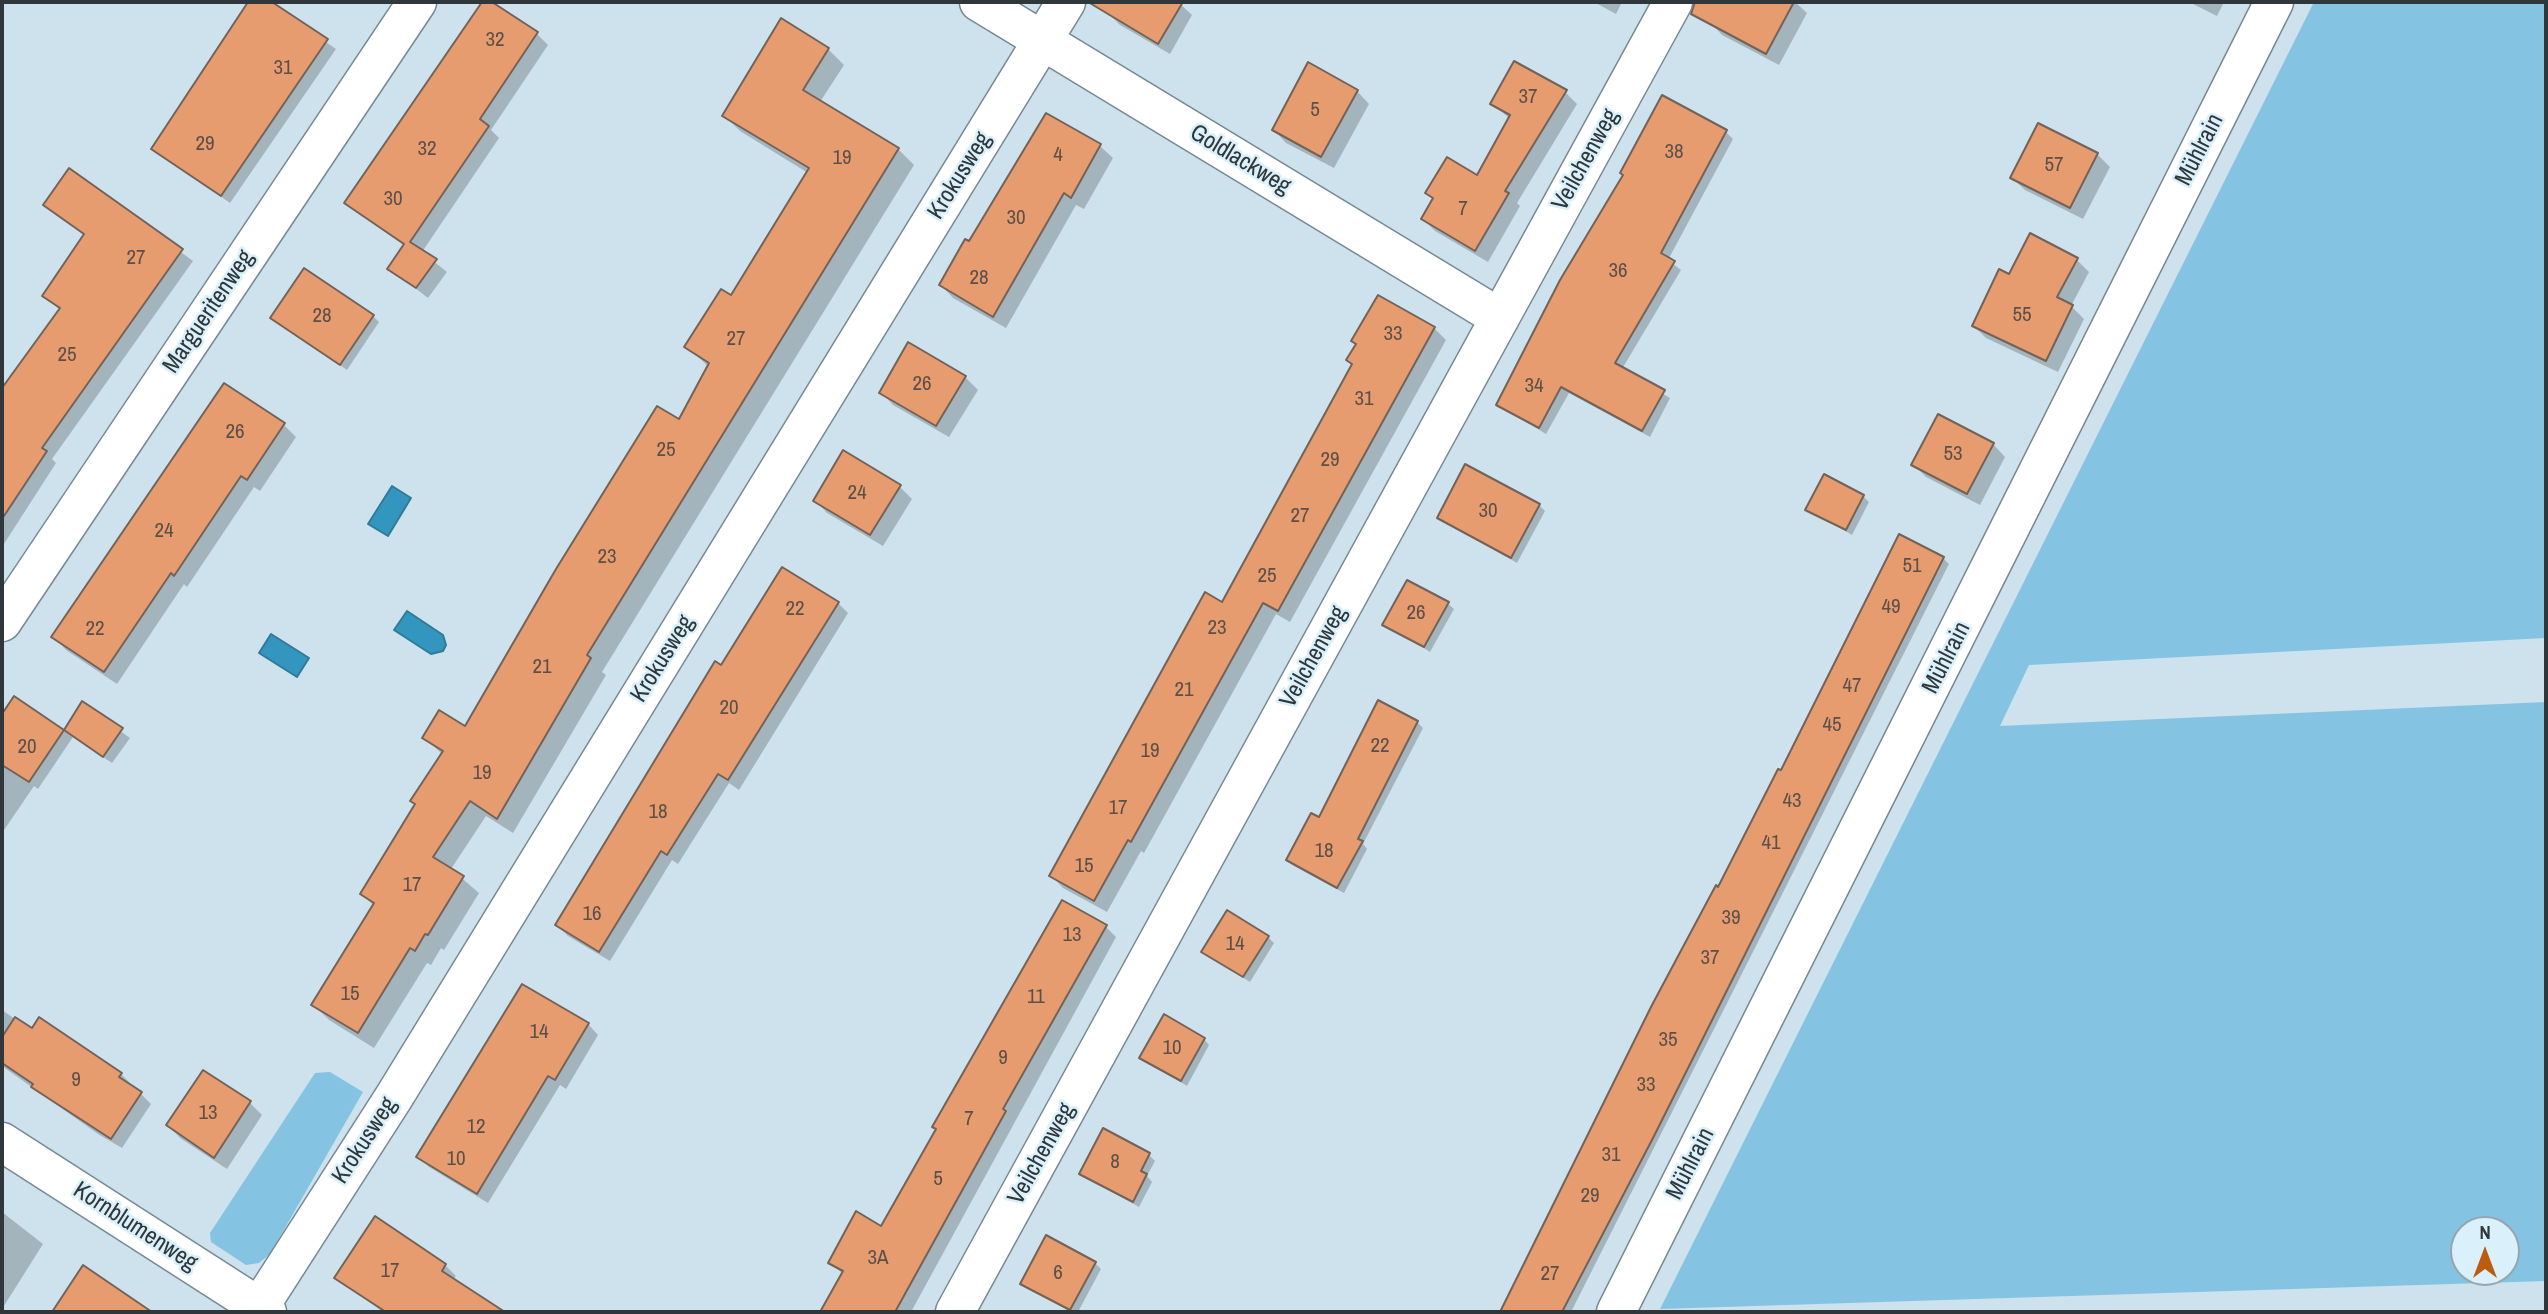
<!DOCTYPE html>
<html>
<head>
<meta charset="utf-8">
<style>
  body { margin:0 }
  #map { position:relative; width:2548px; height:1314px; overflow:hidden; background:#cde2ed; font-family:"Archivo Narrow",sans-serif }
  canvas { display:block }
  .frame { position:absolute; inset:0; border:4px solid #2f373b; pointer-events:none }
  .north { position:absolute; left:2450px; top:1216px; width:70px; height:70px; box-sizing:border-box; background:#daf0fa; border:2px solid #96a6ae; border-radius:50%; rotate:0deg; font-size:19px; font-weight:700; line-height:28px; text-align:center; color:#2f373b }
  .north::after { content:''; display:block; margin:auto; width:24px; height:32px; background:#bb5d10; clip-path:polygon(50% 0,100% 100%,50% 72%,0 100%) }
</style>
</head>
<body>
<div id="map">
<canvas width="2548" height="1314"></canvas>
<div class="frame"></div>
<div class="north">N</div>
</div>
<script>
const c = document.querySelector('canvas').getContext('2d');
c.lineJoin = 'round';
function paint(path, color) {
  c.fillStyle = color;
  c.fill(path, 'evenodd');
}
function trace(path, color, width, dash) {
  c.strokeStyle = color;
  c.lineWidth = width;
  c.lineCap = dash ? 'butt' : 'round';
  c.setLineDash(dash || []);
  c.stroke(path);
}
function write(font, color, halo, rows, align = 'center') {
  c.font = font + ' "Archivo Narrow",sans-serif';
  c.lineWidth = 5;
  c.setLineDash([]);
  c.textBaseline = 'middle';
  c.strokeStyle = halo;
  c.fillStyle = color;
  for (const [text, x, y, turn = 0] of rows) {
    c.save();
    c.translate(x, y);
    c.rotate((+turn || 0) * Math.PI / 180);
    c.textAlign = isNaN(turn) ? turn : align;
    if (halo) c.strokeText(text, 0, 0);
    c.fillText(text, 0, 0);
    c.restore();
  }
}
paint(new Path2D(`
  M 2314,2 L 2546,2 L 2546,638 L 2029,665 L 2000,726 L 2546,702 L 2546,1281 L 1660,1309 ZM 2464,1230 L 2506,1230 L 2506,1272 L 2464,1272 Z
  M 330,1072 L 363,1092 L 270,1254 L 259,1263 L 246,1265 L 211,1242 L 210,1233 L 315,1073 Z`), '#84c4e2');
const water = new Path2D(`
  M 392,486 L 411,498 L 388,536 L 368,524 Z
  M 407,611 L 443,635 L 446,645 L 443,651 L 431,654 L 394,630 Z
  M 271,634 L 309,658 L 297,677 L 259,653 Z`);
paint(water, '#3396be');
trace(water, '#327a97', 2);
paint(new Path2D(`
  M 250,2 L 268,2 L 336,49 L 230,203 L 153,149 Z
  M 484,2 L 537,34 L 548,45 L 491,130 L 499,138 L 422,252 L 447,272 L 428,298 L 389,268 L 405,246 L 346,203 Z
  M 1116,2 L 1178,2 L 1192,15 L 1170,54 L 1120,25 L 1109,14 Z
  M 1594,2 L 1622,2 L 1616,14 Z
  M 1721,2 L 1795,2 L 1807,13 L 1779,65 L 1722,35 L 1710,22 Z
  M 2189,2 L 2224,2 L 2217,16 Z
  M 828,49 L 844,65 L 820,102 L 898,149 L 914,165 L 602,672 L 606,675 L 513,833 L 486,816 L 451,869 L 479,893 L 444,950 L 441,948 L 431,965 L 427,963 L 374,1048 L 329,1020 L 313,1004 L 374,906 L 362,894 L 417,805 L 443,755 L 424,737 L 465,728 L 679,421 L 709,367 L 687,347 L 732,297 L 808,173 L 740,131 L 724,115 Z
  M 1357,91 L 1369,104 L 1334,168 L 1286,143 L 1274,130 Z
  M 1565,92 L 1577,104 L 1517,203 L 1520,206 L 1488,262 L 1435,231 L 1423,219 L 1434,200 L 1427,193 L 1478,177 L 1510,119 L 1492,103 Z
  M 1663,98 L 1726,132 L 1733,139 L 1668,260 L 1681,270 L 1622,369 L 1670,398 L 1650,437 L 1569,393 L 1546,434 L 1498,405 L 1624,175 Z
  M 1046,115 L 1100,146 L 1113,158 L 1084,209 L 1076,205 L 1006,328 L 953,298 L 941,285 L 970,244 Z
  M 2097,154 L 2110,167 L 2083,219 L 2025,190 L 2012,178 Z
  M 69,170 L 193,261 L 52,459 L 56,463 L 2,547 L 2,392 L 60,310 L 44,296 L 85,236 L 45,204 Z
  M 2076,259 L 2089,272 L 2071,306 L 2084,319 L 2058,372 L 1986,338 L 1974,326 L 2010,276 Z
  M 373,316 L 379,322 L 347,370 L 278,323 Z
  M 1434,328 L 1446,340 L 1290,622 L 1276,614 L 1144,853 L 1141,851 L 1107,912 L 1063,888 L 1051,875 L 1222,604 Z
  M 965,377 L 978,390 L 949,437 L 893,405 L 881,392 Z
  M 224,385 L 284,425 L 296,437 L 260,491 L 254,487 L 187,587 L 184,584 L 117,684 L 66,650 L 54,637 Z
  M 1993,444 L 2005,457 L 1980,505 L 1926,477 L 1913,464 Z
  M 900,487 L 912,499 L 883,546 L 827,513 L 815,500 Z
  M 1863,496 L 1869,502 L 1852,535 L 1808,509 Z
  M 1539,505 L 1545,511 L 1517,563 L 1439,518 Z
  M 1943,558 L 1949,564 L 1571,1312 L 1500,1312 L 1654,1005 L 1782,773 Z
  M 838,603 L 848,613 L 739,790 L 729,783 L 678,864 L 672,860 L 610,961 L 568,936 L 557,925 L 722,668 Z
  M 1448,604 L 1454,609 L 1430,652 L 1384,624 Z
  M 14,699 L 64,732 L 83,704 L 130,738 L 112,763 L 73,737 L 38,789 L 34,786 L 2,833 L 2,717 Z
  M 1417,722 L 1423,728 L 1363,844 L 1367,849 L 1344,893 L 1294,866 L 1288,860 L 1320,820 Z
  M 1105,926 L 1116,937 L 911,1312 L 822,1312 L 843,1274 L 830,1262 L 882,1228 Z
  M 1268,937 L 1274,943 L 1250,982 L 1203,952 Z
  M 2,1010 L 32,1031 L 121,1074 L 151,1104 L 122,1148 L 98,1134 L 2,1066 Z
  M 588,1024 L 598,1035 L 566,1089 L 560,1085 L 488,1203 L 429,1167 L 418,1157 Z
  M 1204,1039 L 1209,1045 L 1187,1086 L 1141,1058 Z
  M 250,1103 L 262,1115 L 227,1169 L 180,1138 L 168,1125 Z
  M 1149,1155 L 1155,1161 L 1147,1176 L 1152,1182 L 1139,1207 L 1081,1174 Z
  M 2,1212 L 43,1244 L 2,1309 Z
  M 1095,1263 L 1101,1269 L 1078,1312 L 1071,1312 L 1022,1284 Z
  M 445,1265 L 456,1276 L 453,1280 L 502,1312 L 383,1312 L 336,1278 Z`), '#0003');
const building = new Path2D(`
  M 248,2 L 272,2 L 328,39 L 221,196 L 151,149 Z
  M 482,2 L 492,2 L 538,32 L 480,119 L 489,126 L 410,242 L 437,259 L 416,288 L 387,269 L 404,244 L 344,203 Z
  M 1088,2 L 1183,2 L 1158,44 Z
  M 1695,2 L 1794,2 L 1766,54 L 1691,14 Z
  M 781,18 L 829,48 L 803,90 L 899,148 L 587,655 L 591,658 L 497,819 L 470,801 L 433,857 L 464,876 L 428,935 L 425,934 L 415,951 L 410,948 L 358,1033 L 311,1005 L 374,903 L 360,894 L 415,804 L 410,801 L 443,751 L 422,738 L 439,710 L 465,726 L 556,569 L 657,406 L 679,419 L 709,363 L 684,347 L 721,289 L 731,295 L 809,168 L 722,116 Z
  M 1514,61 L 1567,90 L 1505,191 L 1509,193 L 1475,251 L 1421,219 L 1433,198 L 1425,193 L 1447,157 L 1477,175 L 1510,115 L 1490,104 Z
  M 1308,62 L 1358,90 L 1321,157 L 1272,130 Z
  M 1662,95 L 1727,130 L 1661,253 L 1675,261 L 1615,363 L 1665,390 L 1642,431 L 1561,387 L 1539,428 L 1496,405 L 1560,280 L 1623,175 L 1620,173 Z
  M 1046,113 L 1101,144 L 1071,198 L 1064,193 L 993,317 L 939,285 L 965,239 L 969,241 Z
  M 2038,123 L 2098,153 L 2070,208 L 2010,178 Z
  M 69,168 L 183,249 L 42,448 L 47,451 L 2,519 L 2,388 L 60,308 L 42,296 L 84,234 L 43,205 Z
  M 2030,233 L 2078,258 L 2057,297 L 2073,305 L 2046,361 L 1972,326 L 1999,269 L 2009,274 Z
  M 304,268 L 374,315 L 340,365 L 270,318 Z
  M 1378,295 L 1435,327 L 1278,611 L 1263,603 L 1131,842 L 1128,840 L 1094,901 L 1049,876 L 1205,592 L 1222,602 L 1352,364 L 1346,360 L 1356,344 L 1351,341 Z
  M 908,342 L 966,376 L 936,426 L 879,393 Z
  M 224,383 L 285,423 L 247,480 L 241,476 L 174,576 L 171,573 L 104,672 L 51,637 Z
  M 1938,414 L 1994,443 L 1967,494 L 1911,465 Z
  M 843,450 L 901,485 L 870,535 L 813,501 Z
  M 1465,464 L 1540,504 L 1511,558 L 1437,518 Z
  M 1824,474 L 1864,495 L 1846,530 L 1805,510 Z
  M 1899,534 L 1944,557 L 1653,1138 L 1562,1312 L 1500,1312 L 1652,1005 L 1716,885 L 1718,887 L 1778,769 L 1781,770 Z
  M 782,567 L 839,602 L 728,780 L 718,774 L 667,855 L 661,851 L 599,952 L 555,925 L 715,661 L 721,665 Z
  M 1407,580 L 1449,602 L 1424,647 L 1382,625 Z
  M 14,696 L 64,730 L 82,701 L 123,728 L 103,757 L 64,730 L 29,782 L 2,765 L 2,714 Z
  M 1378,700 L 1418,721 L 1358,839 L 1363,841 L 1337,888 L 1286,860 L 1311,813 L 1319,817 Z
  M 1062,900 L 1107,925 L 1003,1109 L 1006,1111 L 895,1312 L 820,1312 L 843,1271 L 828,1263 L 856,1211 L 881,1226 L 936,1129 L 932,1127 Z
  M 1227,910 L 1269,936 L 1243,977 L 1201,952 Z
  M 522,984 L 589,1023 L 555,1080 L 548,1076 L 477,1194 L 416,1157 Z
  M 1164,1014 L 1205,1038 L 1181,1081 L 1139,1058 Z
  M 15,1017 L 32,1028 L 39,1017 L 122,1073 L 119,1077 L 142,1092 L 111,1139 L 31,1087 L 33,1084 L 2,1063 L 2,1037 Z
  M 203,1070 L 251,1101 L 214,1158 L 166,1125 Z
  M 1103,1128 L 1150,1153 L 1141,1171 L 1147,1174 L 1133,1202 L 1079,1174 Z
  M 375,1216 L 446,1264 L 442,1271 L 505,1312 L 386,1312 L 334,1278 Z
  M 1046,1235 L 1096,1262 L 1070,1310 L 1020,1284 Z
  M 83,1265 L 152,1312 L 52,1312 Z`);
paint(building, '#e69c6f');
trace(building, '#736258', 2);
const minor = new Path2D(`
  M 979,2 L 1500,318
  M 2,622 L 417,2
  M 2,1142 L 267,1312
  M 256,1312 L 394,1097 L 1066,2
  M 955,1312 L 1673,2
  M 1616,1312 L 2274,2`);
trace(minor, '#768993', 41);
trace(minor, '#fff', 38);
write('21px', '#5d5048', null, [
  ["32",495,40],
  ["31",283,68],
  ["37",1528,97],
  ["5",1315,110],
  ["29",205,144],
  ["32",427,149],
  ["38",1674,152],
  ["4",1058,155],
  ["19",842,158],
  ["57",2054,165],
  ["30",393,199],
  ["7",1463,209],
  ["30",1016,218],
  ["27",136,258],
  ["36",1618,271],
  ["28",979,278],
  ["55",2022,315],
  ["28",322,316],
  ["33",1393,334],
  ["27",736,339],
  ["25",67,355],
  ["26",922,384],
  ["34",1534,386],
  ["31",1364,399],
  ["26",235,432],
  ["25",666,450],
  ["53",1953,454],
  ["29",1330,460],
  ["24",857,493],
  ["30",1488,511],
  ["27",1300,516],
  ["24",164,531],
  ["23",607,557],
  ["51",1912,566],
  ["25",1267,576],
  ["49",1891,607],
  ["22",795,609],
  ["26",1416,613],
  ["23",1217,628],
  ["22",95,629],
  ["21",542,667],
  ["47",1852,686],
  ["21",1184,690],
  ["20",729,708],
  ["45",1832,725],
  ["22",1380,746],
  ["20",27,747],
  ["19",1150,751],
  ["19",482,773],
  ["43",1792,801],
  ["17",1118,808],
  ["18",658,812],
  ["41",1771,843],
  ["18",1324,851],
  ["15",1084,866],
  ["17",412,885],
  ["16",592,914],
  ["39",1731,918],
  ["13",1072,935],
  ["14",1235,944],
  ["37",1710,958],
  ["15",350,994],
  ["11",1036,997],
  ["14",539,1032],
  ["35",1668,1040],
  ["10",1172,1048],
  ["9",1003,1058],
  ["9",76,1080],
  ["33",1646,1085],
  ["13",208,1113],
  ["7",969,1119],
  ["12",476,1127],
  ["31",1611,1155],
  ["10",456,1159],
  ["8",1115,1162],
  ["5",938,1179],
  ["29",1590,1196],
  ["3A",878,1258],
  ["17",390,1271],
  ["6",1058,1273],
  ["27",1550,1274]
]);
write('24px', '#2f373b', '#daf0fa', [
  ["Mühlrain",2200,150,-63],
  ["Goldlackweg",1240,160,31],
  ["Veilchenweg",1586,160,-61],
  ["Krokusweg",960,176,-58],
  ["Margueritenweg",209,312,-56],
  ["Veilchenweg",1314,657,-61],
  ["Mühlrain",1947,658,-63],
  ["Krokusweg",663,659,-58],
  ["Krokusweg",365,1141,-57],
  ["Veilchenweg",1042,1154,-61],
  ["Mühlrain",1691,1164,-63],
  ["Kornblumenweg",135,1227,33]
]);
</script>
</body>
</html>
